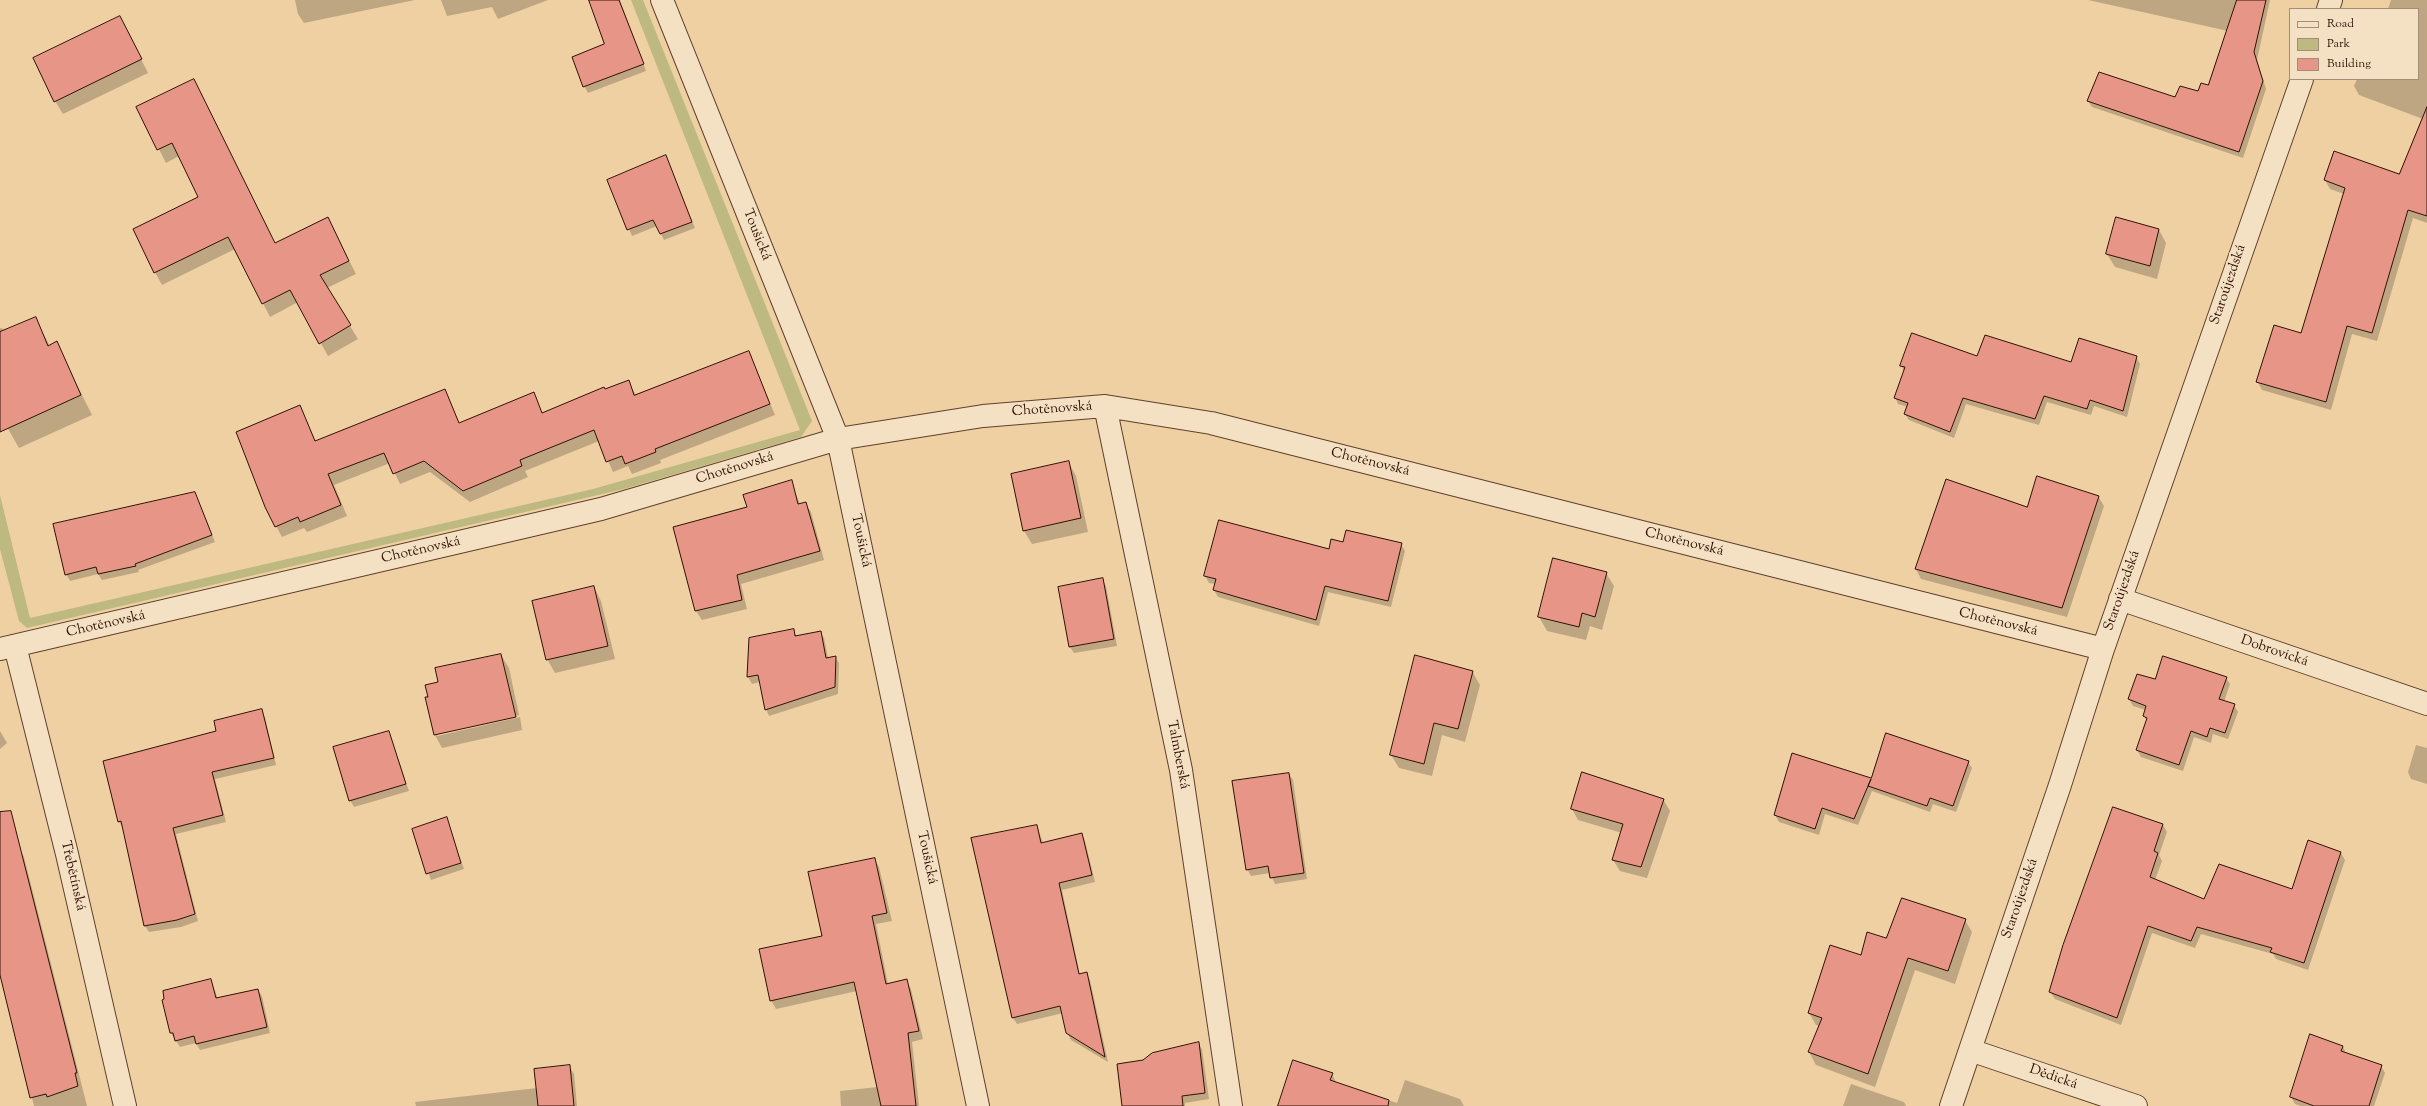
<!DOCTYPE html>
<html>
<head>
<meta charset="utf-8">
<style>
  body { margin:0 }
  #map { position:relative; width:2427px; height:1106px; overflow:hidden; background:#eed0a3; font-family:"Sorts Mill Goudy",serif }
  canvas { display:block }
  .legend { position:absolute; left:2289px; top:8px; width:130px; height:72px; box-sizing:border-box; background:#f4e0c3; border:1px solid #a68d77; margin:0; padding:5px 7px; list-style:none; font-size:12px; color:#301105 }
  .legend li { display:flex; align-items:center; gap:8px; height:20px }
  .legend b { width:20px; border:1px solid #a68d77 }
</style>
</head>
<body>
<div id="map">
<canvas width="2427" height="1106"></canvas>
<ul class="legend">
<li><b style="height:5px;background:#f4e0c3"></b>Road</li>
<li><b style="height:11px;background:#beb981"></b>Park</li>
<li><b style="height:11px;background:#e69587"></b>Building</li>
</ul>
</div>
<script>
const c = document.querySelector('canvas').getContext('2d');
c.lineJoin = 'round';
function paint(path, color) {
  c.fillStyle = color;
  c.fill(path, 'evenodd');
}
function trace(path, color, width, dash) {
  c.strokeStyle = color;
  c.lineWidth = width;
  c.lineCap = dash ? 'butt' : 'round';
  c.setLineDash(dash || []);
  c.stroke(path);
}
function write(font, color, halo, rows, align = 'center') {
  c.font = font + ' "Sorts Mill Goudy",serif';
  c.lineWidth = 4;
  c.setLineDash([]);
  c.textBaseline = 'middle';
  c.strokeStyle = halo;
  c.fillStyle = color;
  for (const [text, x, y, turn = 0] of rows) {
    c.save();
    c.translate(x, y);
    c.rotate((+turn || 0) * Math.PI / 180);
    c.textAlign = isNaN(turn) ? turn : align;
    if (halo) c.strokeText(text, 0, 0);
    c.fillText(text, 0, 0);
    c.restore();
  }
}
paint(new Path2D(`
  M 631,0 L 643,0 L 812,421 L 801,437 L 624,489 L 27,628 L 19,621 L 0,549 L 0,495 L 30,618 L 593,489 L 800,430 Z`), '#beb981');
paint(new Path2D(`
  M 295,0 L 415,0 L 304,23 L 298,14 Z
  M 441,0 L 548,0 L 498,19 L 492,7 L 447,16 Z
  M 590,0 L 620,0 L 646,71 L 588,93 L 584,86 L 606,45 Z
  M 2088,0 L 2270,0 L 2257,60 L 2266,89 L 2243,158 L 2092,107 L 2088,101 L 2176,99 L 2199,93 L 2208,86 L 2228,31 Z
  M 2391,0 L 2427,0 L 2427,223 L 2413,218 L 2377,341 L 2352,334 L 2331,410 L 2262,390 L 2257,381 L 2302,334 L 2344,194 L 2330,189 L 2325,180 L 2399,175 L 2423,119 L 2359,95 L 2354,86 L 2357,79 L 2418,79 L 2418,9 L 2388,9 Z
  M 120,17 L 148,73 L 63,114 L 55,101 Z
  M 138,108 L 275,244 L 328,219 L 356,274 L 327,288 L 358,339 L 328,356 L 298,302 L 270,317 L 235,249 L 162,285 L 155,272 L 200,198 L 179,156 L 166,163 Z
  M 666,157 L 695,228 L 664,240 L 657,226 L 632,236 L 608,180 Z
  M 2159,230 L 2166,243 L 2157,279 L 2115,267 L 2107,254 Z
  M 35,318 L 50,346 L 56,343 L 92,415 L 19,448 L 7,427 L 0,431 L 0,328 L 7,330 Z
  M 749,352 L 775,415 L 660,460 L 661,463 L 632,474 L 628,466 L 613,472 L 599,441 L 525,471 L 528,477 L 470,502 L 430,472 L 400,484 L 390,463 L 334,485 L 347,516 L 307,532 L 304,528 L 282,537 L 276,526 L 300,407 L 316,442 L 445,391 L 460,424 L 533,394 L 543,414 L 628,381 L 636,395 Z
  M 1977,357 L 2072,363 L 2136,357 L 2140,364 L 2127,417 L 2094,406 L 2091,415 L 2047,402 L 2039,425 L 1966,404 L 1954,438 L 1909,420 L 1905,414 L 1908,407 L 1898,404 L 1895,397 L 1904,371 L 1901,366 Z
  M 1069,463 L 1076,476 L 1088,532 L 1032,544 L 1024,531 Z
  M 791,482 L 800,504 L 805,503 L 811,512 L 824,560 L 741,584 L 747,609 L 702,620 L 696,611 L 675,528 L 748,508 Z
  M 195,494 L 215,542 L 138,570 L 139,572 L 102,580 L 98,574 L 70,581 L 66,574 Z
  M 2098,496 L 2104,506 L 2067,617 L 1921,579 L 1916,569 L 2028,508 Z
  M 1344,544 L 1401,544 L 1405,551 L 1391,607 L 1328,592 L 1319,626 L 1218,597 L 1214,590 L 1216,584 L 1209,583 L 1205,576 L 1330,550 Z
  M 1554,559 L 1606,573 L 1614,586 L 1602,630 L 1590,626 L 1586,640 L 1547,631 L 1539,617 Z
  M 1102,579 L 1106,586 L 1117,646 L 1074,653 L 1070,647 L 1059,587 Z
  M 594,587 L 601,601 L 615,659 L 555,673 L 547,659 Z
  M 793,630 L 797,637 L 820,632 L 824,638 L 828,658 L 835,657 L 839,663 L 838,694 L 769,716 L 766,709 L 760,682 L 752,684 L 748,677 L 750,639 Z
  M 501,655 L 509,668 L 519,715 L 437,733 L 437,736 L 520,717 L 522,730 L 442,748 L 435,735 L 426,698 L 429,697 L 439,683 Z
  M 1472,671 L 1480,685 L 1465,742 L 1442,735 L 1432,776 L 1399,768 L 1391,755 Z
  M 2226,678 L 2230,684 L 2224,702 L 2234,705 L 2238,712 L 2228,739 L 2213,734 L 2211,743 L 2194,737 L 2183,771 L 2141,757 L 2137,750 L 2147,721 L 2144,716 L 2146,710 L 2133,706 L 2129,699 L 2156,681 Z
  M 261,711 L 265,717 L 276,765 L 215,779 L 226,822 L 176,834 L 198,921 L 181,927 L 149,932 L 145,926 L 123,828 L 119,822 L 104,762 L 217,732 Z
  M 0,731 L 7,743 L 0,749 Z
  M 389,732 L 409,791 L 354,807 L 350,800 Z
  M 2416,745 L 2427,748 L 2427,784 L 2411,779 L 2408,772 Z
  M 1968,762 L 1972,768 L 1956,812 L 1933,804 L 1930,812 L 1872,791 L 1858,825 L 1825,814 L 1819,835 L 1779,822 L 1775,815 L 1872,779 Z
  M 1289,774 L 1293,780 L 1307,879 L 1275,884 L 1270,873 L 1251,876 L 1247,869 Z
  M 1663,799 L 1670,811 L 1647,878 L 1620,871 L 1613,860 L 1622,833 L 1578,820 L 1572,809 Z
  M 446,819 L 464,869 L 431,880 L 413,830 Z
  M 2163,825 L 2167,832 L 2159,855 L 2162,861 L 2155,880 L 2205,900 L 2292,890 L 2341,853 L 2345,860 L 2308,970 L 2276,959 L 2273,954 L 2201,934 L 2195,948 L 2152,933 L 2121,1025 L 2055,999 L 2050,992 Z
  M 1037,826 L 1043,843 L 1082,834 L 1085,841 L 1095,882 L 1062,890 L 1080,975 L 1086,974 L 1090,980 L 1108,1062 L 1071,1040 L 1067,1033 L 1063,1013 L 1017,1024 L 1013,1018 L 972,839 Z
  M 20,850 L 24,857 L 87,1106 L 34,1106 L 0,970 L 0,855 Z
  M 874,859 L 879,867 L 892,921 L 876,924 L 888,984 L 906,980 L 911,989 L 923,1039 L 912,1042 L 919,1106 L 841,1106 L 840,1091 L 878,1087 L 857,991 L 776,1009 L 771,1000 L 824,937 Z
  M 1965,920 L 1972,932 L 1955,984 L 1915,970 L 1875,1087 L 1816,1065 L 1809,1052 L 1819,1026 L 1816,1025 L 1809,1013 L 1862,956 L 1887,939 Z
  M 211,980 L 218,999 L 258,990 L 262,996 L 270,1033 L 200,1050 L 196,1043 L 180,1047 L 171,1033 Z
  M 1198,1043 L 1202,1049 L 1209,1099 L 1185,1103 L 1185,1106 L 1123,1106 L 1143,1061 Z
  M 2343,1046 L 2346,1054 L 2381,1066 L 2385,1073 L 2374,1106 L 2301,1106 L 2295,1104 L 2291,1097 Z
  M 569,1066 L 574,1074 L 577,1106 L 412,1106 L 416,1106 L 415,1102 L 537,1088 Z
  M 1332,1074 L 1337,1084 L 1397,1103 L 1405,1080 L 1460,1099 L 1464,1106 L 1279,1106 Z
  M 1851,1084 L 1904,1102 L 1906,1106 L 1843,1106 Z`), '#0003');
const building = new Path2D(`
  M 589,0 L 619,0 L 644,64 L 583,87 L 572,57 L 604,44 Z
  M 2237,0 L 2266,0 L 2254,52 L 2263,81 L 2239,152 L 2087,101 L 2099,72 L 2175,97 L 2180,86 L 2198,91 L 2201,83 L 2208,85 Z
  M 120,16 L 142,59 L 54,102 L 33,58 Z
  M 194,79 L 275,243 L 328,217 L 349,261 L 320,275 L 351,325 L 319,344 L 290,290 L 262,304 L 228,237 L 154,273 L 133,229 L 198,197 L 172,143 L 157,150 L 136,107 Z
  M 2427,107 L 2427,216 L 2408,210 L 2372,333 L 2347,326 L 2326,402 L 2256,382 L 2274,325 L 2301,333 L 2345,188 L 2324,180 L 2334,151 L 2399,174 Z
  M 666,155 L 692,222 L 660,234 L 653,220 L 627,230 L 607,180 Z
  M 2116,217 L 2159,229 L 2150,266 L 2106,254 Z
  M 36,317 L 48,346 L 57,341 L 81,395 L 0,432 L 0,332 Z
  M 1912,333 L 1977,356 L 1985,335 L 2071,362 L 2079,338 L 2137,356 L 2123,411 L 2090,400 L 2087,409 L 2044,396 L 2035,419 L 1963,398 L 1950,432 L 1904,414 L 1908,403 L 1894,398 L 1905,367 L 1900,366 Z
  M 749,351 L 770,404 L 655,449 L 656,452 L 625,464 L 622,456 L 606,462 L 594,430 L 520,460 L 522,466 L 463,491 L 424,461 L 393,474 L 384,453 L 328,474 L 341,505 L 300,522 L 298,517 L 275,527 L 265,507 L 236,432 L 300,405 L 315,441 L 445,389 L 459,423 L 534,392 L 542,413 L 604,387 L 605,389 L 629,380 L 634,395 Z
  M 1069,461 L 1081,518 L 1023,531 L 1011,474 Z
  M 2037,476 L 2099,496 L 2062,608 L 1915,569 L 1946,479 L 2027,507 Z
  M 792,480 L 798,504 L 806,502 L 820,551 L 737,575 L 742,600 L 695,611 L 673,527 L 747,507 L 743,495 Z
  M 195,492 L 212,535 L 135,564 L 136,566 L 98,574 L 96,567 L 65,575 L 53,524 Z
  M 1219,520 L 1329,549 L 1331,539 L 1343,542 L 1346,530 L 1402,543 L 1388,601 L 1325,586 L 1316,620 L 1213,590 L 1216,579 L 1204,576 Z
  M 1553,558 L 1607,572 L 1595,617 L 1582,613 L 1579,627 L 1538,617 Z
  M 1103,578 L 1114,639 L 1069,647 L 1058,587 Z
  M 594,586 L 608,646 L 546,660 L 532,601 Z
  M 794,629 L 795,636 L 821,631 L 826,658 L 836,656 L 835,687 L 765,710 L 758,675 L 747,677 L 749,638 Z
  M 501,654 L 516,717 L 434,735 L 425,697 L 428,697 L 425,685 L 438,682 L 435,668 Z
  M 1415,655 L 1473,671 L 1458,729 L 1434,723 L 1424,764 L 1390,755 Z
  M 2163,656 L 2227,677 L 2219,699 L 2235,704 L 2225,733 L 2210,728 L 2207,737 L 2191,731 L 2179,765 L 2136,750 L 2147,718 L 2143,716 L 2146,706 L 2128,699 L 2137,674 L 2155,679 Z
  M 262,709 L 274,758 L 212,772 L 223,815 L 173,828 L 195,914 L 177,920 L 144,926 L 121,821 L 118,822 L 103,761 L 216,731 L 214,721 Z
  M 389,731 L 406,784 L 349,801 L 333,747 Z
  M 1886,733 L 1969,761 L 1953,806 L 1930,798 L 1927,806 L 1868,786 L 1871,779 L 1854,819 L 1822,808 L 1815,829 L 1774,815 L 1792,753 L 1871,778 Z
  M 1582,772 L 1664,799 L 1641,867 L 1612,860 L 1623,824 L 1571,809 Z
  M 1289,773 L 1304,873 L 1270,878 L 1268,866 L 1246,870 L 1232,781 Z
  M 2113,807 L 2163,824 L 2154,851 L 2158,853 L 2150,877 L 2204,899 L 2219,864 L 2292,889 L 2308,840 L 2341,852 L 2304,963 L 2270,952 L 2272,948 L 2197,927 L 2191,941 L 2148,926 L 2117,1018 L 2049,992 L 2063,945 Z
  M 11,811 L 77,1073 L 75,1073 L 78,1086 L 47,1097 L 46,1094 L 30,1098 L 0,975 L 0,812 Z
  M 447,817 L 461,863 L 426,874 L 412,829 Z
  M 1037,825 L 1041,843 L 1082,833 L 1092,875 L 1059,883 L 1079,974 L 1087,972 L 1105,1057 L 1066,1033 L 1060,1006 L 1012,1018 L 971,838 Z
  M 875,858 L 887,913 L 872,916 L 886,984 L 907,979 L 919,1031 L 908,1033 L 916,1106 L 881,1106 L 854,982 L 770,1001 L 759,949 L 822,936 L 808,872 Z
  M 1902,898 L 1966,919 L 1948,971 L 1908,958 L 1868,1074 L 1808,1052 L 1822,1018 L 1808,1013 L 1830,945 L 1861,955 L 1867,932 L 1886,938 Z
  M 211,979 L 216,998 L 258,989 L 267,1027 L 196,1044 L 194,1036 L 175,1041 L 173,1033 L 170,1033 L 162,1000 L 164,999 L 163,991 Z
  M 2310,1034 L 2343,1046 L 2341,1051 L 2382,1065 L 2369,1106 L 2314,1106 L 2290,1097 Z
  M 1199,1042 L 1205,1093 L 1182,1096 L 1183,1106 L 1122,1106 L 1117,1064 L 1143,1060 L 1152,1053 Z
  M 1293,1060 L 1333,1073 L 1330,1080 L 1389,1100 L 1388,1106 L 1278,1106 Z
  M 570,1065 L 574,1106 L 538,1106 L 534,1069 Z`);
paint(building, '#e69587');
trace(building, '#301105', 1);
const minor = new Path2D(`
  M 662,0 L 838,439 L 978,1106
  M 2328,9 L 2331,0
  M 1105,406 L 1181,770 L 1231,1106
  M 2120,599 L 2427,704
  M 15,646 L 67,854 L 125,1106
  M 0,649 L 601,509 L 838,439 L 983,416 L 1105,406 L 1211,423 L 2103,649
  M 1970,1050 L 2136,1106
  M 1951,1106 L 2060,785 L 2103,649 L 2302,79`);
trace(minor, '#60412c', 24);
trace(minor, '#f4e0c3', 22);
write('14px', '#301105', '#f4e0c3', [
  ["Toušická",756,235,68],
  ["Staroújezdská",2229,285,-71],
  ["Chotěnovská",1052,410,-4],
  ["Chotěnovská",1370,463,14],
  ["Chotěnovská",735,469,-17],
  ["Toušická",860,541,78],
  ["Chotěnovská",1684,543,14],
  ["Chotěnovská",421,551,-13],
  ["Staroújezdská",2123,591,-71],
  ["Chotěnovská",1998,623,14],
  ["Chotěnovská",106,625,-13],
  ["Dobrovická",2274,652,19],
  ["Talmberská",1177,755,79],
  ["Toušická",926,858,78],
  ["Třebětínská",72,876,77],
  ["Staroújezdská",2021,899,-71],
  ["Dědická",2053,1078,19]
]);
</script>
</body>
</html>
